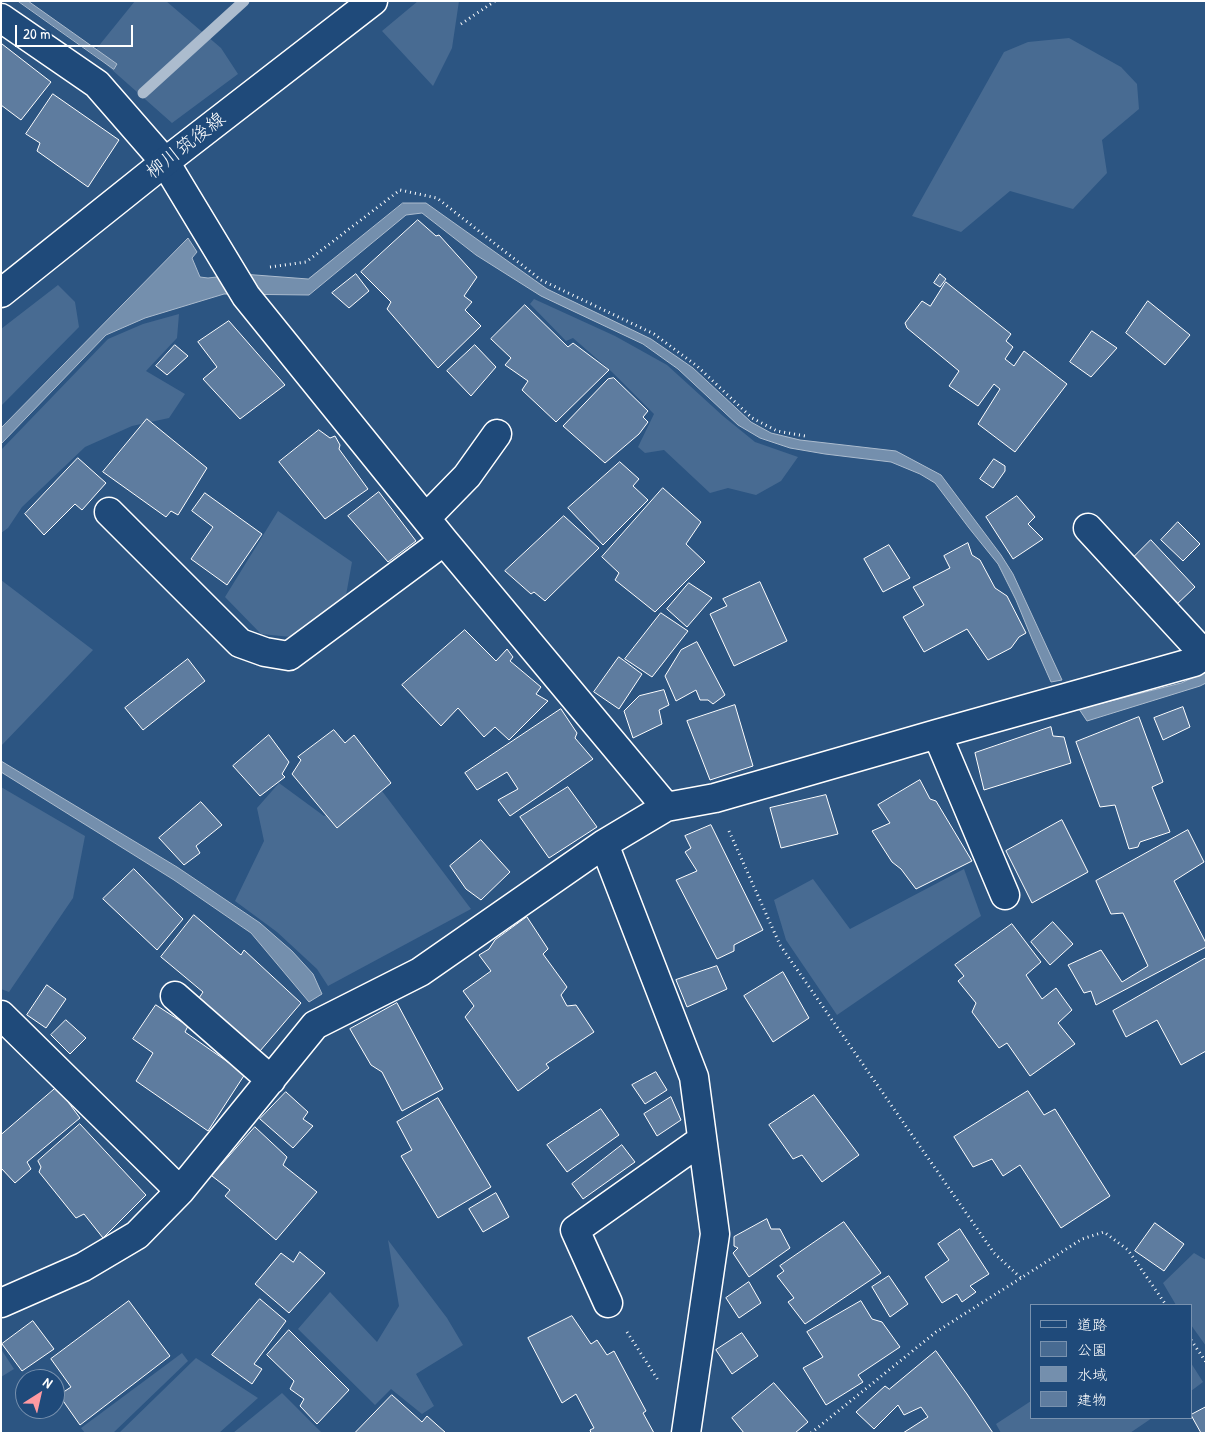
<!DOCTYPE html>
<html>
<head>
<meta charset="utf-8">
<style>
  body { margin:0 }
  #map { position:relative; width:1207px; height:1434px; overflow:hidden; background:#2c5582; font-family:"Patrick Hand","Klee One",sans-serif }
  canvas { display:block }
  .frame { position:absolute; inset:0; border:2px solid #fff; pointer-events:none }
  .legend { position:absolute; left:1030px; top:1304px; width:162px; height:115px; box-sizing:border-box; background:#1f4a7a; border:1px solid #7992af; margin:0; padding:6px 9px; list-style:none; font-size:15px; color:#fff }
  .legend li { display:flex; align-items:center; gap:10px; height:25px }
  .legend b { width:25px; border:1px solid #7992af }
  .north { position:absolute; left:15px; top:1369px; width:50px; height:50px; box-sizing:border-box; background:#1f4a7a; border:1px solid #7992af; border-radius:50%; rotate:35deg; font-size:14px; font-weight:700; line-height:20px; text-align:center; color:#fff }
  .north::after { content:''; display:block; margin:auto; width:18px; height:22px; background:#ff9aa2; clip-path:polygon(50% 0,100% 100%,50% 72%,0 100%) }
  .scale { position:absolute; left:15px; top:25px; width:118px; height:22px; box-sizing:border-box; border:2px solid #fff; border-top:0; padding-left:6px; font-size:15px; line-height:18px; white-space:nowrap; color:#fff; -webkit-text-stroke:4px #1f4a7a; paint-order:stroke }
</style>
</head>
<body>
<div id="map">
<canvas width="1207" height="1434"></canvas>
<div class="frame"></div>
<ul class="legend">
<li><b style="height:6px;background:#1f4a7a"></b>道路</li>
<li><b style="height:14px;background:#486b92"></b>公園</li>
<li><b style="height:14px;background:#748fad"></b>水域</li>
<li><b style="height:14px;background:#5e7c9f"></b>建物</li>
</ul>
<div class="north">N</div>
<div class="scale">20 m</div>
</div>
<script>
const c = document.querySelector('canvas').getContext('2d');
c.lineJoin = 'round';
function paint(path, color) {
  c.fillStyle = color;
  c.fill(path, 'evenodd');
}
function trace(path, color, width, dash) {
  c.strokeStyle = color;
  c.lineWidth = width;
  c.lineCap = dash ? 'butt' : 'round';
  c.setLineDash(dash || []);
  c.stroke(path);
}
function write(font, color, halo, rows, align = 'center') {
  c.font = font + ' "Patrick Hand","Klee One",sans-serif';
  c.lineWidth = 4;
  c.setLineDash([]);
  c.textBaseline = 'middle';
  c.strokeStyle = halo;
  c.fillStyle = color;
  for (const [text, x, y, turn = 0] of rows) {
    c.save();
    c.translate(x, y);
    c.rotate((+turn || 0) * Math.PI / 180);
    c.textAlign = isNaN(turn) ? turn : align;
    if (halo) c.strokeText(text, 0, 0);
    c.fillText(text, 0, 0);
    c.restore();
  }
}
paint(new Path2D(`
  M 135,1 L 166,1 L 221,48 L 238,74 L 172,123 L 93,53 Z
  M 418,1 L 459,1 L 452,48 L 433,86 L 382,31 Z
  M 1069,38 L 1121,67 L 1137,84 L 1139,109 L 1102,140 L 1107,173 L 1073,209 L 1010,191 L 961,232 L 912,216 L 1004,52 L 1028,42 Z
  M 58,285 L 75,302 L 79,327 L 1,406 L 1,329 Z
  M 534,299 L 615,336 L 667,365 L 723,416 L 755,442 L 798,457 L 781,481 L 756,495 L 728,488 L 710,493 L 664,450 L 645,453 L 638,447 L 654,414 L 612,372 L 573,338 L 566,341 L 530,304 Z
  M 179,314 L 177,338 L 146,371 L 185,394 L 169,418 L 132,426 L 85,447 L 22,507 L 8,528 L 1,533 L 1,450 L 108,339 L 143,324 Z
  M 278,511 L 352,562 L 345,601 L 291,637 L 261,634 L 225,597 Z
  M 1,580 L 93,650 L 1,746 Z
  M 279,783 L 324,816 L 382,791 L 471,909 L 328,986 L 317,969 L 277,932 L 235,901 L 264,841 L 257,808 Z
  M 1,787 L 85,836 L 73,898 L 9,992 L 1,989 Z
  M 964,869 L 981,916 L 837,1015 L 786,940 L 774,900 L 813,879 L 850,929 Z
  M 388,1240 L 447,1318 L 463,1345 L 416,1374 L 434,1406 L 422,1414 L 391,1389 L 375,1405 L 298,1329 L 330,1292 L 377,1342 L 399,1306 Z
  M 1194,1253 L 1206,1260 L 1206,1346 L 1191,1325 L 1191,1305 L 1176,1305 L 1163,1283 Z
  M 1,1349 L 14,1369 L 1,1377 Z
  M 182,1353 L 188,1361 L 113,1433 L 85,1433 L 81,1428 Z
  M 196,1358 L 258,1398 L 219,1433 L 119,1433 Z
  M 1191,1363 L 1203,1382 L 1191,1391 Z
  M 282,1393 L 322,1433 L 233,1433 Z
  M 1031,1401 L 1031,1418 L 1152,1418 L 1130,1433 L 1001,1433 L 996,1424 Z`), '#486b92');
const water = new Path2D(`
  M 18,1 L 28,1 L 117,64 L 114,69 Z
  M 403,203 L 426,203 L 547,289 L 651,339 L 693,368 L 751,422 L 771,433 L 800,440 L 896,451 L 941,475 L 1001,555 L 1013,574 L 1062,680 L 1051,682 L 1032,639 L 1016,600 L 998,564 L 969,528 L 935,483 L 920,474 L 891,462 L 825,454 L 790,448 L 760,438 L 738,425 L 678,369 L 643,344 L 541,296 L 476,255 L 422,213 L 406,215 L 309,295 L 224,294 L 145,318 L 106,335 L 1,444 L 1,428 L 188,238 L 197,252 L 192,258 L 200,277 L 208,278 L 242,274 L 308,279 Z
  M 1206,672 L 1206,683 L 1200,686 L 1087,721 L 1079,709 L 1181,683 Z
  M 1,761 L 177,867 L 260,923 L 292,951 L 313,974 L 322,994 L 309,1002 L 251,933 L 174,880 L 1,772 Z`);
paint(water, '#748fad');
trace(water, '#acbcce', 1);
trace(new Path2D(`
  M 143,93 L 244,1`), '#acbcce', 11);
const building = new Path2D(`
  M 2,44 L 51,82 L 21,120 L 1,105 L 1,46 Z
  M 53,94 L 119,140 L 88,187 L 37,151 L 40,143 L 26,134 Z
  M 418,220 L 436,236 L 439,235 L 477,277 L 464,296 L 472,302 L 465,310 L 481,326 L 438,368 L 387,309 L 391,302 L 361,272 Z
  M 356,274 L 369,291 L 349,308 L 332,293 Z
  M 940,274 L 946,279 L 940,287 L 934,283 Z
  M 946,282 L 1011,334 L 1006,341 L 1013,347 L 1005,359 L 1014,366 L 1024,351 L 1067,384 L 1015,452 L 978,424 L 1000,389 L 994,384 L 978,406 L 949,386 L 959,371 L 907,328 L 905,323 L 922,301 L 930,306 Z
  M 1148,301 L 1190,335 L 1165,365 L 1126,333 Z
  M 525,305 L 568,347 L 573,343 L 609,370 L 556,422 L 522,390 L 528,381 L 505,365 L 511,358 L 491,339 Z
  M 229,321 L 285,385 L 240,419 L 203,379 L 217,367 L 198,342 Z
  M 1092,331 L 1117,348 L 1091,377 L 1070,362 Z
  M 175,345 L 188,356 L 167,375 L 156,366 Z
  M 475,345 L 496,367 L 471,396 L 447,371 Z
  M 614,378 L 648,411 L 643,417 L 648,422 L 639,434 L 605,463 L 563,426 L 608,379 Z
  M 147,419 L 207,468 L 178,515 L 171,511 L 166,517 L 103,472 Z
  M 319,430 L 330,438 L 335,436 L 340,445 L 339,449 L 368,489 L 325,519 L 279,462 Z
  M 78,458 L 106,483 L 82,510 L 75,504 L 44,535 L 25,514 Z
  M 994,459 L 1005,466 L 1005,471 L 993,488 L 980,479 Z
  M 620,462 L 639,479 L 633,486 L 648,500 L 603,545 L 568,508 Z
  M 663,488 L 701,522 L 686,544 L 705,562 L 655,612 L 615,580 L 619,573 L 602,557 Z
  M 379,492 L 416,541 L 388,562 L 348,516 Z
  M 205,493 L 262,534 L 227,585 L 191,559 L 213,527 L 192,511 Z
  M 1017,496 L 1035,517 L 1028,524 L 1043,539 L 1013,559 L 986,517 Z
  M 564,516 L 599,548 L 545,601 L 534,592 L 531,594 L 505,571 Z
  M 1178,522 L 1200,544 L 1183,561 L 1161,540 Z
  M 1151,540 L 1195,587 L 1175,606 L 1132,559 Z
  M 968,543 L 972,555 L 980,560 L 995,588 L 1007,596 L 1026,633 L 1019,637 L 1011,648 L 988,660 L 967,629 L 924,652 L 903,617 L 924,605 L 913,587 L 950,568 L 944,556 Z
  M 889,545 L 910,578 L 883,592 L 864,559 Z
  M 760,582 L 787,641 L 734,666 L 710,614 L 727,606 L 723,599 Z
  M 689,583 L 712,598 L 687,627 L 667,609 Z
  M 661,613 L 688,631 L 652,677 L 625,659 Z
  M 465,630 L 496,661 L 507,649 L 513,657 L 510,661 L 541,687 L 536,694 L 548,701 L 509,740 L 495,727 L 484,737 L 458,708 L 441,726 L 402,685 Z
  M 697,642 L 725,695 L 713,704 L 708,700 L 700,700 L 696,690 L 676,701 L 665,676 L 681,650 Z
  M 619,657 L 642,674 L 619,709 L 594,692 Z
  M 188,659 L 205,681 L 143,730 L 125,708 Z
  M 664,690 L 669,705 L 659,710 L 662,724 L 633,738 L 624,711 L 639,696 Z
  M 735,705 L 753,766 L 710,780 L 687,721 Z
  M 1183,707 L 1190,727 L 1163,740 L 1154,718 Z
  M 561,709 L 577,733 L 575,738 L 593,759 L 510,816 L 498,800 L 518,789 L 507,772 L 477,790 L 465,773 Z
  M 1139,717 L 1163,782 L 1152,787 L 1170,832 L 1140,842 L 1138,847 L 1129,849 L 1115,805 L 1100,807 L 1076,742 Z
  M 1051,727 L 1053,736 L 1064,737 L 1071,763 L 984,790 L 975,753 Z
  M 334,730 L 345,743 L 354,735 L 391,783 L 337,828 L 292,774 L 301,760 L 298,757 Z
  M 269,735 L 289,762 L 282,774 L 285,777 L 260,796 L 233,766 Z
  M 920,780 L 930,799 L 936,801 L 972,861 L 916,889 L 901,869 L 892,862 L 872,831 L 890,823 L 878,805 Z
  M 568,787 L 597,827 L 549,858 L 520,817 Z
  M 826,795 L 838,834 L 781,848 L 770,808 Z
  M 201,802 L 222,825 L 196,846 L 200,853 L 184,865 L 159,838 Z
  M 1062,820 L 1088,872 L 1032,903 L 1006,851 Z
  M 711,825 L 763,930 L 734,945 L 734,951 L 717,959 L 676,880 L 697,871 L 685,852 L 691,848 L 685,836 Z
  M 1188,830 L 1204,862 L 1174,881 L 1206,943 L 1206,947 L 1096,1005 L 1091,991 L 1084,993 L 1068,965 L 1101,950 L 1122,982 L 1148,966 L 1123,913 L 1111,914 L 1096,881 Z
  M 481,840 L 510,872 L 481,900 L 466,889 L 450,866 Z
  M 134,869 L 183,919 L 157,950 L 103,899 Z
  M 194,915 L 241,955 L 244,950 L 301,1003 L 260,1051 L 195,1004 L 203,992 L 161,957 Z
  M 527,917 L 548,949 L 543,954 L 567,987 L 561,995 L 567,1006 L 576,1005 L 594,1032 L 546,1064 L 549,1068 L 518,1091 L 465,1017 L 474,1006 L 463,991 L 491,971 L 479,955 L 489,949 L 495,940 Z
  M 1053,922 L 1073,944 L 1050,965 L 1031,942 Z
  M 1012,924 L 1041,962 L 1026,975 L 1042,999 L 1056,988 L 1072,1010 L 1058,1023 L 1075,1044 L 1030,1076 L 1007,1043 L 999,1048 L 972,1012 L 976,1003 L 958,981 L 964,976 L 955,965 Z
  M 1206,958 L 1206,1051 L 1181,1065 L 1157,1020 L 1126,1037 L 1113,1011 Z
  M 717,966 L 727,989 L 687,1007 L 676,980 Z
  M 783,972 L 809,1018 L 773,1042 L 744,996 Z
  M 47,985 L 66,999 L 46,1028 L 27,1015 Z
  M 397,1003 L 443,1089 L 402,1111 L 382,1072 L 371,1065 L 350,1029 Z
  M 156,1005 L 188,1026 L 185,1032 L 245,1074 L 208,1131 L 136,1081 L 153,1053 L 133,1039 Z
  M 66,1020 L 86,1038 L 70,1054 L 51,1035 Z
  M 656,1072 L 667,1090 L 645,1104 L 632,1085 Z
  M 57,1087 L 80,1118 L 27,1162 L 31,1169 L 15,1183 L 1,1168 L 1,1135 Z
  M 1028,1091 L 1044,1115 L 1055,1109 L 1110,1196 L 1061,1228 L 1020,1165 L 1003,1176 L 992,1159 L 973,1167 L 954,1137 Z
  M 286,1092 L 308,1112 L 303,1119 L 313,1126 L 293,1148 L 260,1119 Z
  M 814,1095 L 859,1155 L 822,1182 L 802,1155 L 793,1159 L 769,1125 Z
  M 671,1097 L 681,1120 L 657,1136 L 644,1114 Z
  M 438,1098 L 491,1187 L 438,1218 L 401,1156 L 412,1150 L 397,1122 Z
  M 601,1109 L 619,1135 L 567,1172 L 547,1145 Z
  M 80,1124 L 146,1195 L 103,1238 L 84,1214 L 76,1218 L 39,1172 L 41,1167 L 38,1161 Z
  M 255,1127 L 287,1157 L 283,1165 L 317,1192 L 276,1240 L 225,1196 L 230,1190 L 212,1176 Z
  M 622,1145 L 635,1162 L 583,1199 L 572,1184 Z
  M 496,1193 L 509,1217 L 483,1232 L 469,1209 Z
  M 767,1219 L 771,1229 L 780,1229 L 790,1248 L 749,1277 L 733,1253 L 738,1248 L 734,1246 L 734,1237 Z
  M 844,1222 L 881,1273 L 805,1324 L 788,1302 L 794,1298 L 777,1276 L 784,1271 L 780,1266 Z
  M 1155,1223 L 1184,1244 L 1164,1271 L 1135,1251 Z
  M 960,1229 L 989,1274 L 970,1286 L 976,1292 L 962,1302 L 957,1294 L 942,1303 L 925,1277 L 949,1260 L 938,1244 Z
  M 300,1252 L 325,1273 L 289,1313 L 255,1284 L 281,1253 L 293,1262 Z
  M 889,1276 L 908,1304 L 890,1317 L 872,1287 Z
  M 749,1282 L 761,1303 L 739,1318 L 726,1298 Z
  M 260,1299 L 286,1321 L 254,1364 L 262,1369 L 252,1384 L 212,1355 Z
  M 129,1301 L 170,1356 L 80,1425 L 59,1395 L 71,1387 L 51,1359 Z
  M 861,1301 L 872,1319 L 882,1322 L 900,1347 L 858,1375 L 863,1382 L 826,1405 L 803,1368 L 823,1357 L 807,1332 Z
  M 572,1316 L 591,1344 L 597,1340 L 607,1355 L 614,1351 L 646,1411 L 643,1413 L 654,1433 L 591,1433 L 590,1430 L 594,1428 L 576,1394 L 562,1403 L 528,1338 Z
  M 33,1321 L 54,1349 L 22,1371 L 2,1344 Z
  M 289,1330 L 349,1390 L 317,1424 L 300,1406 L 304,1399 L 290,1389 L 294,1381 L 267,1355 Z
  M 742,1333 L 758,1356 L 732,1374 L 716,1350 Z
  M 936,1351 L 967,1394 L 993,1433 L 903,1433 L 928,1417 L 921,1407 L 904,1415 L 898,1405 L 874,1429 L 856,1412 L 885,1386 L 889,1389 Z
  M 774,1383 L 808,1422 L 795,1433 L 744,1433 L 732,1418 Z
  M 392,1395 L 422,1422 L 427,1416 L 446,1433 L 355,1433 Z
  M 1206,1407 L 1206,1433 L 1201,1433 L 1191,1415 Z`);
paint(building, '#5e7c9f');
trace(building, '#fff', 1);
const street = new Path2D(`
  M 1,18 L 97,84 L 165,162 L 246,296 L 444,541 L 666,807
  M 109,512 L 240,643 L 265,652 L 289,656 L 444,541
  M 426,518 L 467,476 L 497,434
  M 1088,528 L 1205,655
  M 937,734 L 1005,895
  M 604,844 L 694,1077 L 715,1234 L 686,1433
  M 175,996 L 271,1080
  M 1,1015 L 180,1191
  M 1,1303 L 83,1267 L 137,1235 L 180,1191 L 315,1025 L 420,972 L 604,844 L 666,807 L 715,798 L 937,734 L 1194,662 L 1206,654
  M 608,1303 L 575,1230 L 702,1140`);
const secondary = new Path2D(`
  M 1,293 L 165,162 L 373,1`);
trace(street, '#fff', 31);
trace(secondary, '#fff', 31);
trace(new Path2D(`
  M 461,24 L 495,1
  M 270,267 L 306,262 L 400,190 L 437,198 L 541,280 L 654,334 L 697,366 L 752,418 L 777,431 L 805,436
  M 729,831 L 780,945 L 994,1253 L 1021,1278 L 1082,1239 L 1104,1232 L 1128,1250 L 1166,1305
  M 627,1332 L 658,1380
  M 1191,1340 L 1206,1362
  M 811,1433 L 936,1332 L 1021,1278`), '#fff', 3, [1, 4]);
trace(street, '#1f4a7a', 28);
trace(secondary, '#1f4a7a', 28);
write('19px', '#fff', '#1f4a7a', [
  ["柳川筑後線",186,146,-38]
]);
</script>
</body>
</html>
